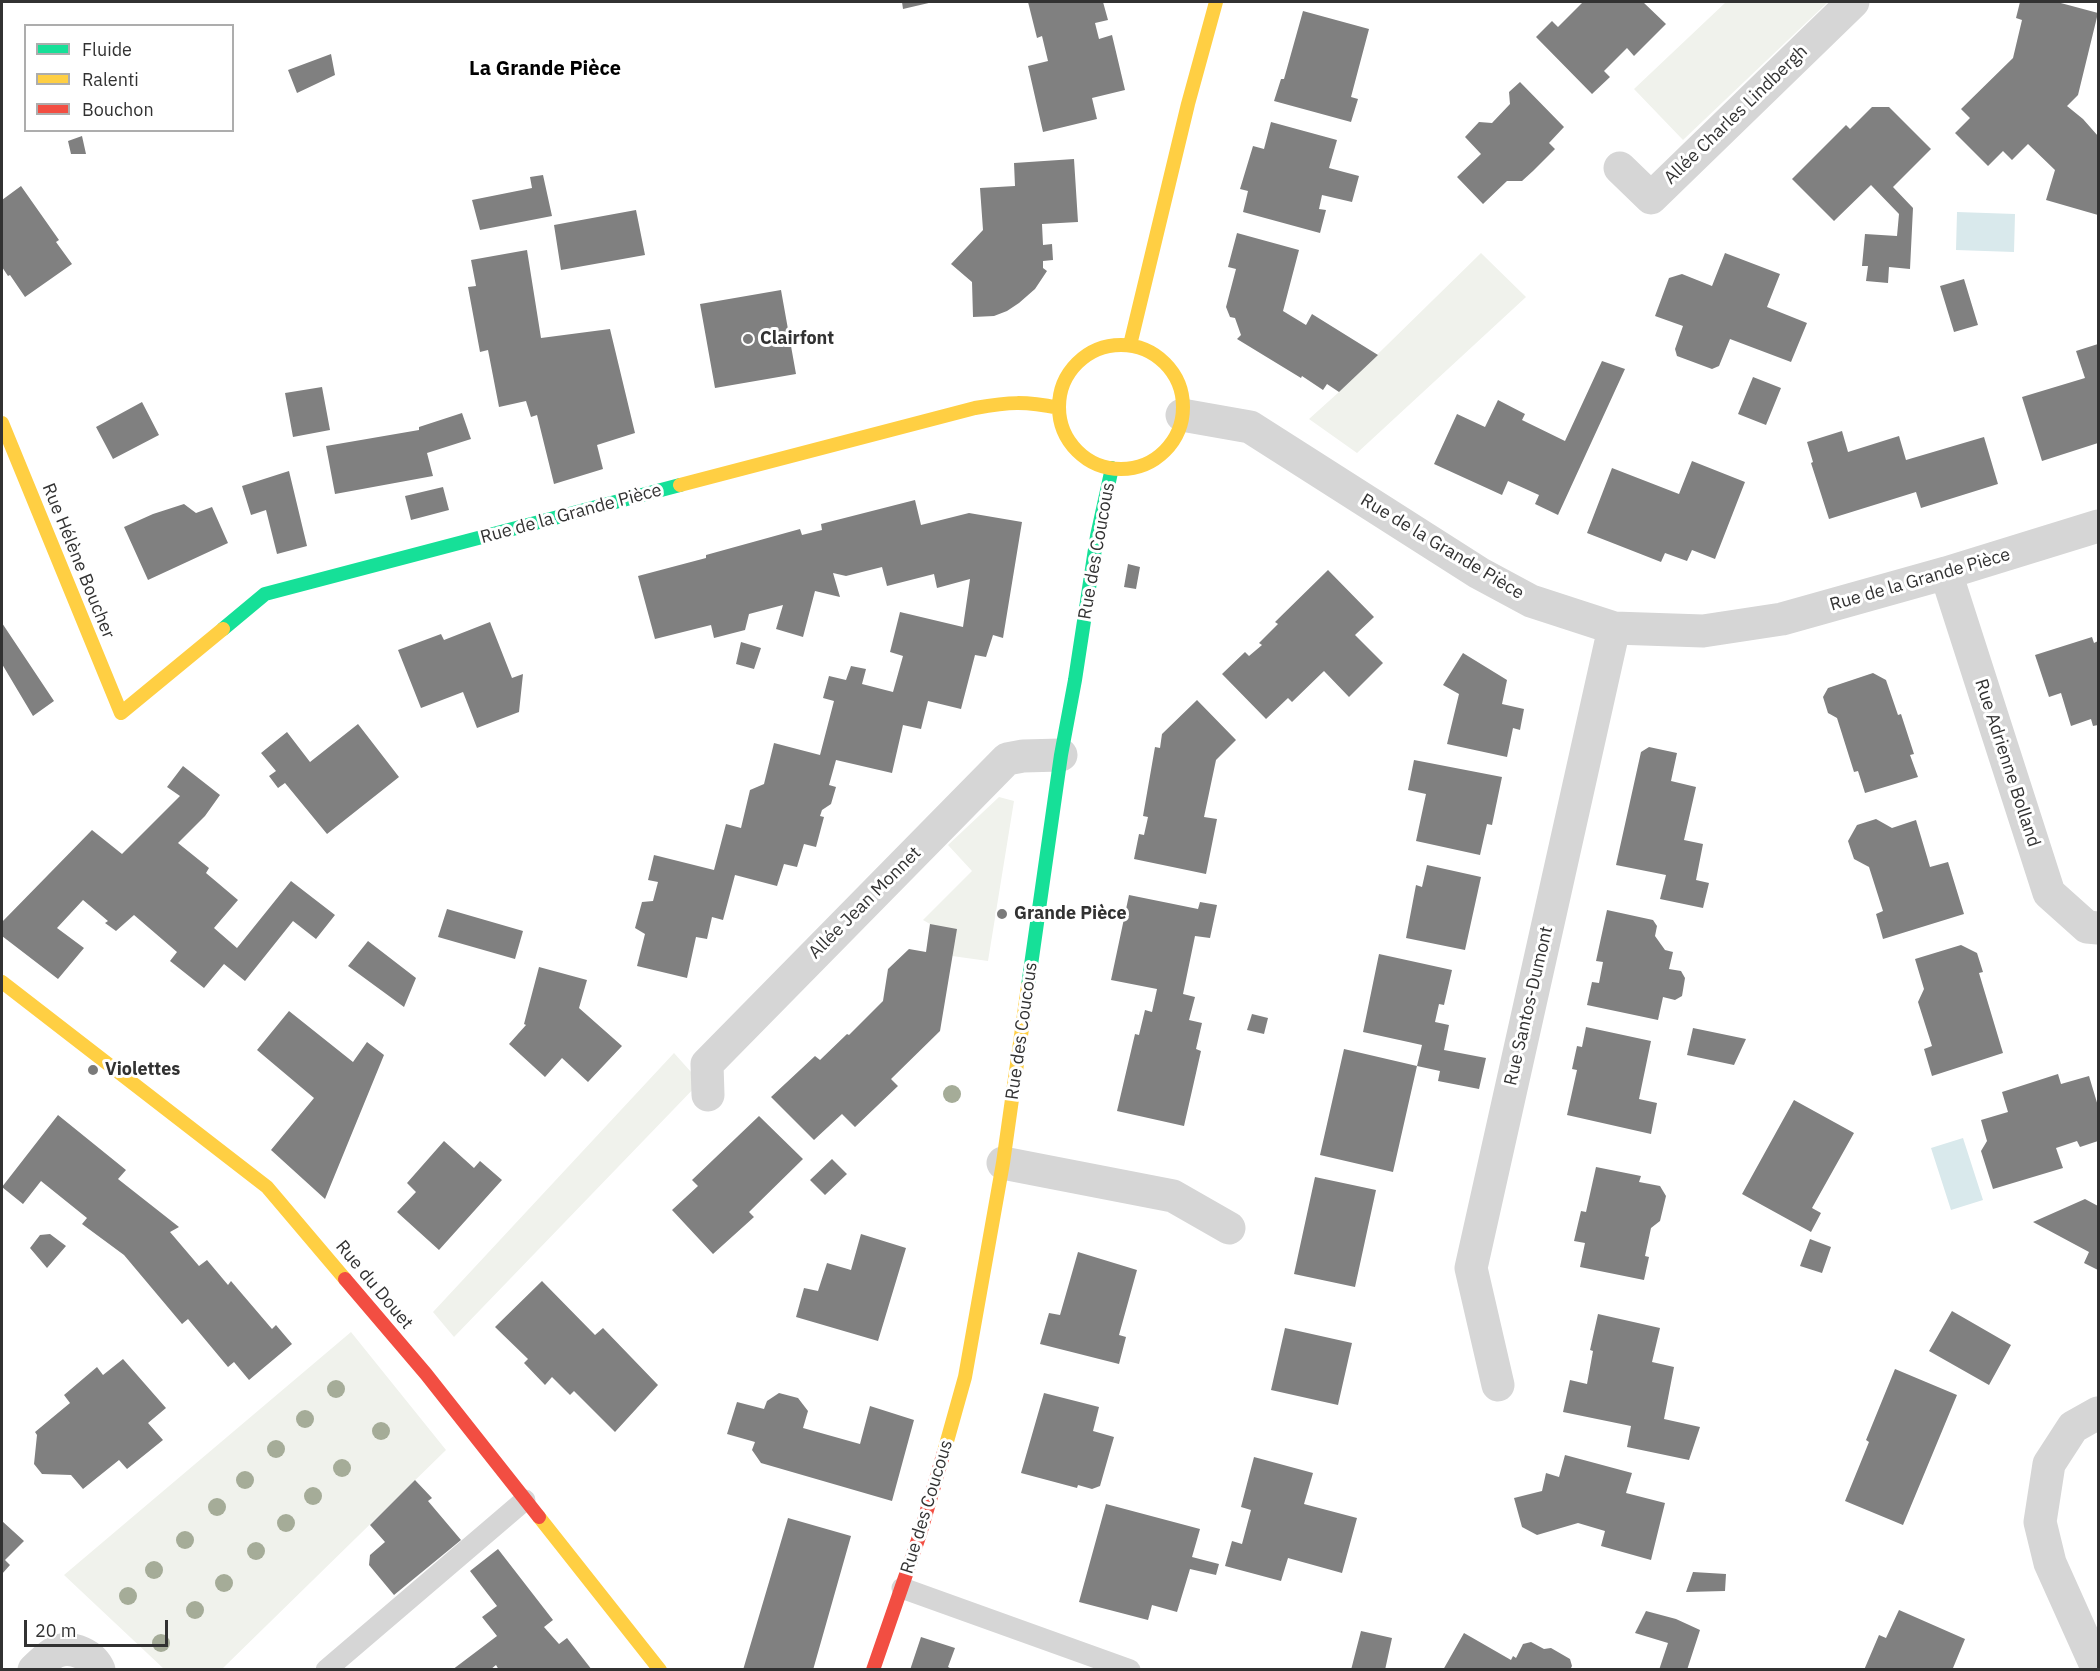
<!DOCTYPE html>
<html>
<head>
<meta charset="utf-8">
<style>
  body { margin:0 }
  #map { position:relative; width:2100px; height:1671px; overflow:hidden; background:#fff; font-family:"IBM Plex Sans",sans-serif }
  canvas { display:block }
  .frame { position:absolute; inset:0; border:3px solid #323232; pointer-events:none }
  .legend { position:absolute; left:24px; top:24px; width:210px; height:108px; box-sizing:border-box; background:#fff; border:2px solid #adadad; margin:0; padding:8px 10px; list-style:none; font-size:18px; color:#323232 }
  .legend li { display:flex; align-items:center; gap:12px; height:30px }
  .legend b { width:30px; border:2px solid #adadad }
  .scale { position:absolute; left:24px; top:1620px; width:144px; height:27px; box-sizing:border-box; border:3px solid #323232; border-top:0; padding-left:8px; font-size:18px; line-height:21px; white-space:nowrap; color:#323232; -webkit-text-stroke:4px #fff; paint-order:stroke }
</style>
</head>
<body>
<div id="map">
<canvas width="2100" height="1671"></canvas>
<div class="frame"></div>
<ul class="legend">
<li><b style="height:8px;background:#16e098"></b>Fluide</li>
<li><b style="height:8px;background:#ffcf43"></b>Ralenti</li>
<li><b style="height:8px;background:#f24e42"></b>Bouchon</li>
</ul>
<div class="scale">20 m</div>
</div>
<script>
const c = document.querySelector('canvas').getContext('2d');
c.lineJoin = 'round';
function paint(path, color) {
  c.fillStyle = color;
  c.fill(path, 'evenodd');
}
function trace(path, color, width, dash) {
  c.strokeStyle = color;
  c.lineWidth = width;
  c.lineCap = dash ? 'butt' : 'round';
  c.setLineDash(dash || []);
  c.stroke(path);
}
function write(font, color, halo, rows, align = 'center') {
  c.font = font + ' "IBM Plex Sans",sans-serif';
  c.lineWidth = 6;
  c.setLineDash([]);
  c.textBaseline = 'middle';
  c.strokeStyle = halo;
  c.fillStyle = color;
  for (const [text, x, y, turn = 0] of rows) {
    c.save();
    c.translate(x, y);
    c.rotate((+turn || 0) * Math.PI / 180);
    c.textAlign = isNaN(turn) ? turn : align;
    if (halo) c.strokeText(text, 0, 0);
    c.fillText(text, 0, 0);
    c.restore();
  }
}
paint(new Path2D(`
  M 1726,2 L 1828,2 L 1683,140 L 1634,89 Z
  M 1481,253 L 1526,297 L 1357,453 L 1309,419 L 1339,392 Z
  M 999,797 L 1014,801 L 988,961 L 952,956 L 930,924 L 923,920 L 972,871 L 948,845 Z
  M 674,1053 L 700,1082 L 454,1337 L 433,1312 Z
  M 351,1332 L 446,1450 L 222,1669 L 164,1669 L 64,1575 Z`), '#f0f2ec');
paint(new Path2D(`
  M 1957,212 L 2015,214 L 2014,252 L 1956,250 Z
  M 1963,1138 L 1983,1200 L 1951,1210 L 1931,1148 Z`), '#d9e9ec');
paint(new Path2D(`
  M 902,2 L 933,2 L 903,9 Z
  M 1028,2 L 1103,2 L 1108,20 L 1095,23 L 1099,39 L 1112,35 L 1125,90 L 1092,98 L 1097,119 L 1043,132 L 1028,66 L 1048,61 L 1042,36 L 1037,38 Z
  M 1583,2 L 1643,2 L 1666,24 L 1634,56 L 1627,48 L 1604,71 L 1610,77 L 1592,94 L 1536,37 L 1552,21 L 1558,27 Z
  M 2020,2 L 2057,2 L 2098,13 L 2078,95 L 2067,106 L 2083,119 L 2098,136 L 2098,215 L 2046,200 L 2055,170 L 2028,144 L 2012,160 L 2003,151 L 1988,166 L 1955,133 L 1970,118 L 1961,109 L 2013,58 L 2022,20 L 2016,18 Z
  M 1303,11 L 1369,29 L 1351,97 L 1358,99 L 1351,122 L 1274,101 L 1281,79 L 1284,79 Z
  M 331,54 L 335,75 L 297,93 L 288,70 Z
  M 1520,82 L 1564,127 L 1549,143 L 1555,149 L 1533,171 L 1522,181 L 1507,181 L 1483,204 L 1457,177 L 1481,154 L 1465,137 L 1479,122 L 1492,123 L 1510,104 L 1509,92 Z
  M 1872,107 L 1889,107 L 1931,149 L 1893,187 L 1913,208 L 1910,269 L 1889,267 L 1888,283 L 1866,281 L 1868,266 L 1862,266 L 1865,234 L 1897,236 L 1899,214 L 1871,185 L 1834,221 L 1792,179 L 1846,125 L 1850,129 Z
  M 1271,122 L 1337,140 L 1329,168 L 1359,176 L 1352,202 L 1322,195 L 1319,209 L 1326,210 L 1320,233 L 1243,212 L 1248,191 L 1240,189 L 1253,146 L 1264,149 Z
  M 82,136 L 86,154 L 71,154 L 68,141 Z
  M 1074,159 L 1078,222 L 1042,224 L 1043,245 L 1052,244 L 1053,260 L 1043,261 L 1043,268 L 1047,271 L 1035,289 L 1019,303 L 1007,311 L 994,316 L 973,317 L 972,282 L 951,264 L 983,230 L 980,188 L 1015,186 L 1014,163 Z
  M 543,175 L 552,216 L 480,230 L 472,200 L 532,188 L 530,177 Z
  M 21,186 L 59,240 L 56,242 L 72,264 L 25,297 L 10,275 L 8,276 L 2,267 L 2,200 Z
  M 636,210 L 645,255 L 561,270 L 554,225 Z
  M 1237,233 L 1299,250 L 1283,311 L 1306,325 L 1312,314 L 1378,355 L 1339,392 L 1327,384 L 1323,390 L 1302,376 L 1301,378 L 1237,339 L 1241,335 L 1235,318 L 1230,317 L 1226,307 L 1236,269 L 1228,267 Z
  M 527,250 L 541,338 L 610,329 L 635,433 L 597,445 L 603,469 L 554,484 L 537,415 L 531,417 L 526,401 L 499,407 L 488,350 L 480,352 L 468,287 L 476,286 L 471,260 Z
  M 1725,253 L 1780,274 L 1767,307 L 1807,323 L 1791,362 L 1730,339 L 1719,366 L 1712,369 L 1677,356 L 1675,349 L 1683,326 L 1655,316 L 1669,278 L 1682,274 L 1712,286 Z
  M 1964,279 L 1978,325 L 1954,332 L 1940,286 Z
  M 781,290 L 796,374 L 715,388 L 700,304 Z
  M 2098,344 L 2098,443 L 2042,461 L 2022,397 L 2085,378 L 2076,351 Z
  M 1602,361 L 1625,369 L 1558,515 L 1535,504 L 1539,495 L 1508,481 L 1502,495 L 1434,464 L 1457,414 L 1485,427 L 1498,400 L 1525,414 L 1522,420 L 1565,441 Z
  M 1753,377 L 1781,388 L 1766,425 L 1738,414 Z
  M 322,387 L 330,430 L 293,437 L 285,393 Z
  M 142,402 L 159,435 L 113,459 L 96,427 Z
  M 462,413 L 471,439 L 427,453 L 433,476 L 335,494 L 326,446 L 419,430 L 419,427 Z
  M 1842,431 L 1848,452 L 1899,436 L 1906,460 L 1984,437 L 1998,484 L 1921,508 L 1916,492 L 1829,519 L 1811,463 L 1813,462 L 1807,442 Z
  M 1692,461 L 1745,482 L 1715,559 L 1692,550 L 1687,561 L 1665,553 L 1661,562 L 1587,533 L 1612,468 L 1679,494 Z
  M 289,471 L 307,546 L 277,554 L 266,510 L 251,515 L 242,486 Z
  M 443,487 L 449,510 L 411,520 L 405,496 Z
  M 915,500 L 921,525 L 969,513 L 1022,522 L 1003,638 L 993,635 L 986,657 L 975,655 L 961,709 L 928,701 L 921,729 L 903,725 L 892,773 L 836,760 L 829,785 L 836,787 L 831,804 L 822,810 L 820,816 L 824,817 L 816,847 L 804,844 L 797,867 L 784,864 L 777,886 L 735,875 L 723,920 L 712,917 L 707,939 L 696,937 L 687,978 L 637,966 L 645,934 L 635,928 L 642,902 L 653,901 L 658,882 L 648,880 L 654,855 L 714,870 L 726,824 L 741,828 L 750,790 L 764,784 L 774,743 L 820,755 L 834,701 L 823,698 L 829,676 L 846,680 L 851,666 L 866,669 L 862,684 L 893,692 L 903,656 L 890,652 L 900,612 L 963,627 L 970,579 L 937,588 L 934,574 L 887,586 L 882,567 L 846,576 L 833,573 L 840,597 L 815,591 L 803,637 L 776,629 L 783,605 L 749,614 L 745,630 L 714,638 L 711,625 L 655,639 L 638,576 L 706,558 L 706,555 L 800,529 L 802,535 L 822,530 L 821,524 Z
  M 184,504 L 196,513 L 212,507 L 228,543 L 148,580 L 124,527 L 153,514 Z
  M 1128,564 L 1140,567 L 1136,589 L 1124,587 Z
  M 1328,570 L 1374,617 L 1355,635 L 1383,663 L 1349,697 L 1324,671 L 1292,702 L 1288,698 L 1266,719 L 1222,674 L 1245,652 L 1249,656 L 1262,645 L 1259,643 L 1278,624 L 1275,622 Z
  M 490,622 L 512,678 L 523,674 L 519,712 L 477,728 L 463,692 L 421,708 L 398,650 L 441,634 L 444,640 Z
  M 2,623 L 54,701 L 33,716 L 2,664 Z
  M 2092,637 L 2094,643 L 2098,641 L 2098,725 L 2093,726 L 2091,719 L 2071,726 L 2061,693 L 2049,697 L 2035,655 Z
  M 741,642 L 761,648 L 754,669 L 736,664 Z
  M 1463,653 L 1507,680 L 1502,704 L 1524,709 L 1520,730 L 1513,728 L 1507,757 L 1447,744 L 1459,694 L 1443,685 Z
  M 1873,673 L 1886,680 L 1898,715 L 1901,714 L 1914,754 L 1910,755 L 1918,777 L 1865,793 L 1858,771 L 1854,772 L 1837,718 L 1828,713 L 1823,697 L 1828,688 Z
  M 1197,700 L 1236,740 L 1216,760 L 1204,817 L 1217,819 L 1206,874 L 1134,859 L 1139,834 L 1144,835 L 1148,817 L 1143,816 L 1155,747 L 1160,748 L 1162,734 Z
  M 358,724 L 399,777 L 327,834 L 285,783 L 278,788 L 269,776 L 276,771 L 261,753 L 287,732 L 310,762 Z
  M 1649,747 L 1677,753 L 1671,781 L 1696,787 L 1684,840 L 1703,844 L 1696,880 L 1709,883 L 1703,908 L 1660,899 L 1666,875 L 1616,865 L 1641,752 Z
  M 1414,760 L 1502,777 L 1492,825 L 1487,824 L 1480,855 L 1416,841 L 1426,794 L 1408,790 Z
  M 183,766 L 220,795 L 205,816 L 178,843 L 209,868 L 206,873 L 238,900 L 214,928 L 237,948 L 291,881 L 335,915 L 316,939 L 293,921 L 245,981 L 224,964 L 204,988 L 170,961 L 177,952 L 134,915 L 116,931 L 105,923 L 108,921 L 83,900 L 57,928 L 84,948 L 58,979 L 2,936 L 2,922 L 92,830 L 122,854 L 180,796 L 167,787 Z
  M 1876,819 L 1892,828 L 1916,820 L 1930,867 L 1948,862 L 1964,914 L 1883,939 L 1876,914 L 1883,911 L 1869,867 L 1854,859 L 1848,841 L 1857,825 Z
  M 1427,865 L 1481,877 L 1465,950 L 1406,938 L 1416,885 L 1422,887 Z
  M 1129,895 L 1198,909 L 1200,902 L 1217,905 L 1210,938 L 1195,936 L 1183,994 L 1195,997 L 1189,1020 L 1202,1023 L 1196,1049 L 1201,1051 L 1184,1126 L 1117,1111 L 1135,1034 L 1139,1035 L 1145,1010 L 1152,1012 L 1157,989 L 1111,980 Z
  M 447,909 L 523,931 L 515,959 L 438,937 Z
  M 1607,910 L 1653,920 L 1657,926 L 1655,936 L 1665,950 L 1673,952 L 1669,969 L 1681,971 L 1685,978 L 1682,996 L 1675,1000 L 1663,997 L 1658,1020 L 1587,1005 L 1592,982 L 1599,983 L 1603,962 L 1596,961 Z
  M 930,924 L 957,929 L 940,1031 L 891,1079 L 898,1086 L 855,1127 L 842,1114 L 814,1140 L 771,1097 L 815,1056 L 820,1060 L 847,1034 L 849,1035 L 883,1001 L 888,969 L 909,949 L 926,952 Z
  M 368,941 L 416,978 L 404,1007 L 348,966 Z
  M 1961,945 L 1977,953 L 1983,972 L 1979,973 L 2003,1053 L 1932,1076 L 1924,1049 L 1932,1046 L 1918,1002 L 1924,989 L 1915,959 Z
  M 1379,954 L 1452,970 L 1444,1005 L 1439,1004 L 1435,1022 L 1449,1025 L 1444,1050 L 1486,1058 L 1479,1089 L 1438,1081 L 1440,1071 L 1417,1066 L 1393,1172 L 1320,1155 L 1344,1049 L 1417,1066 L 1422,1045 L 1363,1032 Z
  M 539,967 L 587,980 L 579,1008 L 622,1046 L 588,1082 L 562,1058 L 545,1077 L 509,1044 L 526,1025 L 524,1024 Z
  M 289,1011 L 353,1062 L 367,1042 L 384,1055 L 325,1199 L 271,1150 L 314,1098 L 257,1050 Z
  M 1252,1014 L 1268,1018 L 1264,1034 L 1247,1030 Z
  M 1586,1027 L 1651,1041 L 1639,1099 L 1657,1103 L 1651,1134 L 1567,1115 L 1577,1070 L 1572,1069 L 1577,1046 L 1582,1047 Z
  M 1693,1028 L 1746,1039 L 1734,1065 L 1687,1055 Z
  M 2058,1074 L 2061,1084 L 2089,1076 L 2098,1106 L 2098,1141 L 2080,1147 L 2077,1141 L 2056,1148 L 2063,1168 L 1993,1189 L 1981,1151 L 1987,1141 L 1981,1120 L 2008,1112 L 2002,1092 Z
  M 1794,1100 L 1854,1133 L 1812,1208 L 1821,1213 L 1811,1232 L 1742,1194 Z
  M 58,1115 L 126,1170 L 118,1179 L 179,1227 L 170,1232 L 199,1266 L 207,1260 L 228,1285 L 231,1281 L 272,1329 L 276,1325 L 292,1344 L 249,1380 L 234,1362 L 228,1367 L 188,1319 L 182,1324 L 124,1255 L 82,1224 L 87,1218 L 41,1181 L 23,1204 L 2,1187 Z
  M 759,1116 L 803,1159 L 749,1212 L 754,1217 L 713,1254 L 672,1210 L 698,1186 L 692,1180 Z
  M 444,1141 L 474,1168 L 480,1161 L 502,1180 L 439,1250 L 397,1212 L 416,1192 L 407,1183 Z
  M 832,1159 L 847,1174 L 825,1195 L 810,1180 Z
  M 1596,1167 L 1641,1176 L 1639,1182 L 1660,1186 L 1666,1196 L 1660,1221 L 1651,1228 L 1645,1256 L 1649,1257 L 1644,1280 L 1580,1267 L 1585,1243 L 1574,1241 L 1581,1211 L 1586,1212 Z
  M 1315,1177 L 1376,1190 L 1355,1287 L 1294,1274 Z
  M 2085,1199 L 2098,1206 L 2098,1270 L 2084,1263 L 2089,1252 L 2033,1222 Z
  M 50,1234 L 66,1246 L 47,1268 L 30,1248 L 40,1235 Z
  M 861,1234 L 906,1248 L 878,1341 L 796,1317 L 804,1288 L 818,1291 L 827,1263 L 851,1270 Z
  M 1810,1239 L 1831,1247 L 1822,1273 L 1800,1266 Z
  M 1078,1252 L 1137,1270 L 1119,1335 L 1126,1337 L 1119,1364 L 1040,1344 L 1049,1313 L 1060,1315 Z
  M 542,1281 L 595,1335 L 603,1328 L 658,1385 L 615,1432 L 574,1391 L 570,1395 L 552,1377 L 545,1385 L 524,1363 L 528,1359 L 495,1327 Z
  M 1952,1311 L 2011,1345 L 1989,1385 L 1929,1351 Z
  M 1598,1314 L 1660,1328 L 1652,1362 L 1674,1367 L 1664,1419 L 1700,1427 L 1689,1460 L 1627,1447 L 1631,1426 L 1563,1412 L 1570,1380 L 1587,1384 L 1593,1351 L 1590,1350 Z
  M 1285,1328 L 1352,1343 L 1338,1405 L 1271,1390 Z
  M 123,1359 L 166,1408 L 148,1423 L 163,1440 L 127,1469 L 119,1460 L 83,1489 L 71,1475 L 42,1474 L 34,1464 L 37,1435 L 35,1432 L 70,1403 L 64,1395 L 97,1367 L 103,1375 Z
  M 1895,1369 L 1957,1395 L 1903,1525 L 1845,1501 L 1869,1442 L 1866,1440 Z
  M 779,1393 L 798,1398 L 808,1411 L 803,1428 L 860,1444 L 870,1406 L 914,1420 L 892,1501 L 761,1463 L 752,1450 L 755,1442 L 727,1434 L 737,1402 L 764,1409 L 767,1401 Z
  M 1044,1393 L 1099,1407 L 1093,1431 L 1114,1437 L 1100,1486 L 1092,1489 L 1078,1485 L 1077,1488 L 1021,1473 Z
  M 1565,1455 L 1632,1473 L 1626,1493 L 1665,1503 L 1651,1560 L 1601,1546 L 1605,1531 L 1578,1523 L 1537,1535 L 1522,1527 L 1514,1498 L 1542,1491 L 1546,1473 L 1559,1477 Z
  M 1254,1457 L 1313,1473 L 1304,1504 L 1357,1518 L 1342,1573 L 1288,1558 L 1281,1581 L 1225,1566 L 1232,1541 L 1242,1544 L 1251,1510 L 1241,1507 Z
  M 415,1480 L 432,1498 L 428,1501 L 461,1540 L 394,1595 L 369,1565 L 370,1555 L 385,1542 L 370,1525 Z
  M 1106,1504 L 1200,1529 L 1192,1557 L 1219,1564 L 1216,1575 L 1190,1569 L 1177,1612 L 1152,1605 L 1148,1620 L 1079,1602 Z
  M 788,1518 L 851,1536 L 813,1670 L 743,1670 Z
  M 2,1521 L 24,1541 L 5,1560 L 10,1565 L 2,1574 Z
  M 498,1549 L 553,1620 L 544,1627 L 559,1644 L 567,1638 L 592,1670 L 499,1670 L 496,1665 L 490,1670 L 452,1670 L 497,1636 L 482,1617 L 497,1606 L 470,1571 Z
  M 1693,1572 L 1726,1574 L 1725,1591 L 1686,1592 Z
  M 1899,1610 L 1965,1639 L 1953,1668 L 1957,1670 L 1864,1670 L 1879,1635 L 1886,1638 Z
  M 1646,1611 L 1676,1619 L 1700,1630 L 1687,1670 L 1659,1670 L 1668,1643 L 1635,1633 Z
  M 1361,1631 L 1392,1638 L 1385,1670 L 1351,1670 Z
  M 1464,1633 L 1511,1660 L 1513,1656 L 1516,1658 L 1523,1644 L 1531,1642 L 1544,1649 L 1551,1648 L 1570,1659 L 1572,1666 L 1570,1670 L 1443,1670 Z
  M 921,1637 L 955,1648 L 948,1667 L 954,1670 L 910,1670 Z`), '#808080');
trace(new Path2D(`
  M 902,1588 L 1130,1670
  M 326,1670 L 525,1500`), '#d6d6d6', 21);
trace(new Path2D(`
  M 1620,168 L 1651,198 L 1853,2
  M 1182,415 L 1250,427 L 1479,573 L 1531,601 L 1614,628 L 1703,631 L 1782,619 L 1946,573 L 2098,526
  M 1946,573 L 2049,893 L 2087,927 L 2098,928
  M 708,1095 L 707,1064 L 1007,759 L 1023,756 L 1061,755
  M 1003,1163 L 1173,1196 L 1229,1228
  M 1498,1385 L 1471,1268 L 1614,628
  M 34,1670 C 40,1664 50,1654 58,1651 C 73,1646 93,1655 99,1670
  M 2098,1670 L 2050,1563 L 2040,1522 L 2049,1464 L 2073,1427 L 2098,1413`), '#d6d6d6', 33);
trace(new Path2D(`
  M 223,629 L 265,594 L 680,485
  M 1028,986 L 1061,755 L 1075,680 L 1097,536 L 1112,468`), '#16e098', 14);
trace(new Path2D(`
  M 1130,345 L 1188,104 L 1216,2
  M1059 407a62 62 0 1 1 124 0a62 62 0 1 1-124 0Z
  M 2,423 L 121,713 L 223,629
  M 680,485 L 975,408 C 1010,402 1024,401 1059,408
  M 2,982 L 267,1187 L 345,1279
  M 944,1452 L 965,1377 L 1003,1163 L 1028,986
  M 539,1517 L 660,1670`), '#ffcf43', 14);
trace(new Path2D(`
  M 345,1279 L 426,1374 L 539,1517
  M 873,1670 L 920,1534 L 944,1452`), '#f24e42', 14);
c.fillStyle = '#a5ac98';
for (const [x, y] of [
  [952,1094],
  [336,1389],
  [305,1419],
  [381,1431],
  [276,1449],
  [342,1468],
  [245,1480],
  [313,1496],
  [217,1507],
  [286,1523],
  [185,1540],
  [256,1551],
  [154,1570],
  [224,1583],
  [128,1596],
  [195,1610],
  [161,1643]
]) {
  c.beginPath();
  c.arc(x, y, 9, 0, 2 * Math.PI);
  c.fill();
}
for (const [x, y, r, color] of [
  [748,339,6,"#7a7a7a"],
  [1002,914,6,"#7a7a7a"],
  [93,1070,6,"#7a7a7a"]
]) {
  const dot = new Path2D();
  dot.arc(x, y, r, 0, 2 * Math.PI);
  c.fillStyle = color;
  c.fill(dot);
  trace(dot, '#fff', 2);
}
write('18px', '#323232', '#fff', [
  ["Allée Charles Lindbergh",1736,115,-44],
  ["Rue de la Grande Pièce",571,514,-15],
  ["Rue de la Grande Pièce",1442,547,31],
  ["Rue des Coucous",1097,551,-80],
  ["Rue Hélène Boucher",78,561,68],
  ["Rue de la Grande Pièce",1920,580,-16],
  ["Rue Adrienne Bolland",2007,763,72],
  ["Allée Jean Monnet",865,903,-45],
  ["Rue Santos-Dumont",1529,1006,-77],
  ["Rue des Coucous",1022,1031,-82],
  ["Rue du Douet",374,1285,50],
  ["Rue des Coucous",927,1507,-73]
]);
write('bold 18px', '#323232', '#fff', [
  ["Clairfont",760,339],
  ["Grande Pièce",1014,914],
  ["Violettes",105,1070]
], 'left');
write('bold 20px', '#000', '#fff', [
  ["La Grande Pièce",545,69]
]);
</script>
</body>
</html>
